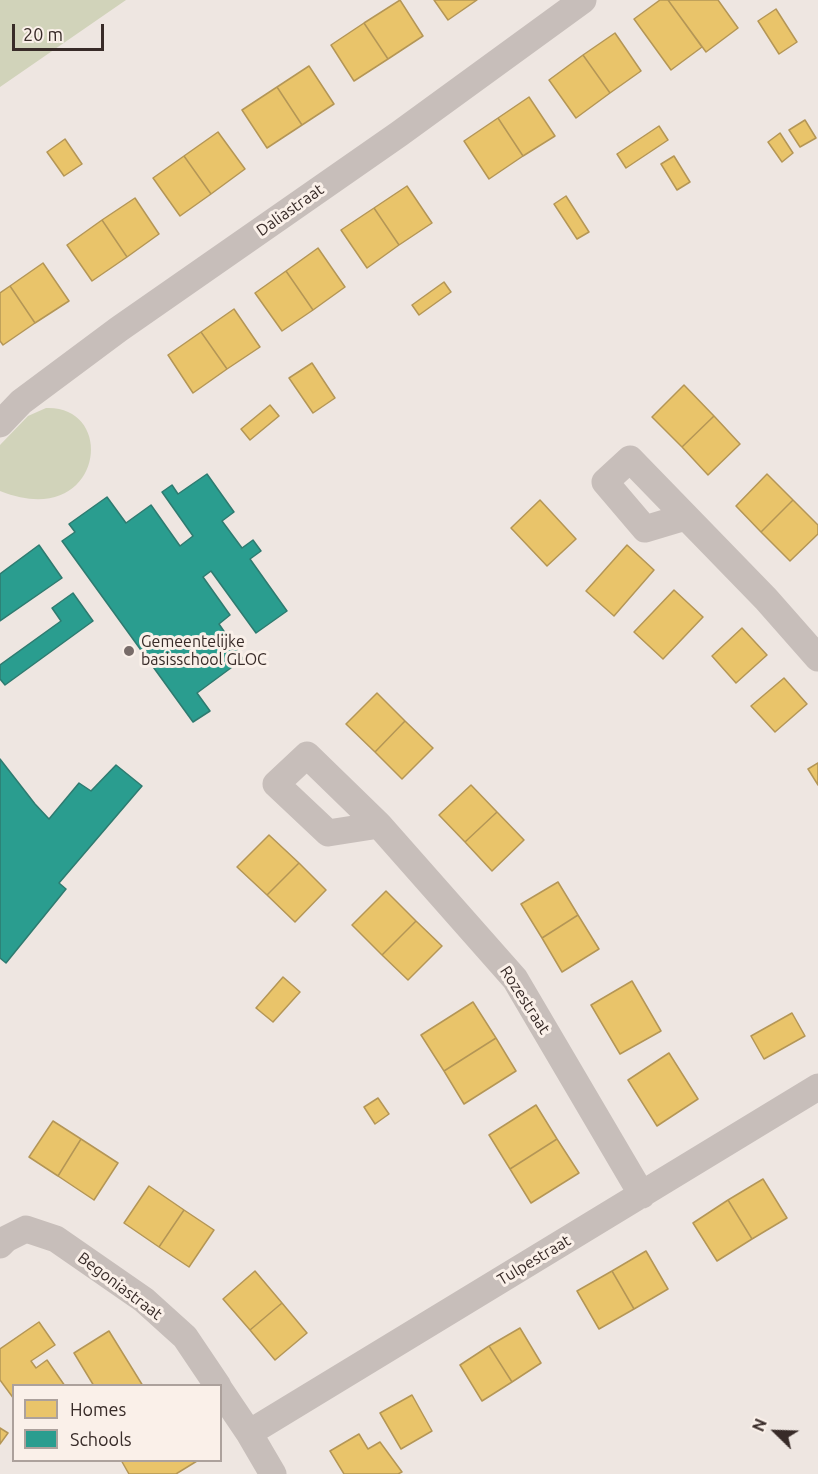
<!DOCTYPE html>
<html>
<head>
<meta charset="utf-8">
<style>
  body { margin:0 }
  #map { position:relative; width:818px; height:1474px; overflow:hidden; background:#eee6e1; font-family:Ubuntu,sans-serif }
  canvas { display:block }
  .legend { position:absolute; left:12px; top:1384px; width:210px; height:78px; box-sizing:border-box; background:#faf0e9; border:2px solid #aca19c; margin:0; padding:8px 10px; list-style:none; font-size:18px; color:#382b28 }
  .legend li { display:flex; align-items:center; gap:12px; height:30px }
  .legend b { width:30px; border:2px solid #aca19c }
  .north { position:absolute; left:746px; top:1402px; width:60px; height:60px; -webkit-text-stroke:4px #faf0e9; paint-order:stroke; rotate:293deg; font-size:16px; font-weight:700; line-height:24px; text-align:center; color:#382b28 }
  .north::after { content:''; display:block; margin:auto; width:21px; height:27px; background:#382b28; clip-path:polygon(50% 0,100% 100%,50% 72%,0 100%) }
  .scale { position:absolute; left:12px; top:24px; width:92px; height:27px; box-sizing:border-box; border:3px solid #382b28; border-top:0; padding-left:8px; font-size:18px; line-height:21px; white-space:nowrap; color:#382b28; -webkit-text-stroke:4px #faf0e9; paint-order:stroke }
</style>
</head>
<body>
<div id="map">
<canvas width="818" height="1474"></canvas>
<ul class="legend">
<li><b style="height:16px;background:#e9c46a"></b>Homes</li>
<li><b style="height:16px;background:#2a9d8f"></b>Schools</li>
</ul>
<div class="north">N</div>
<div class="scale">20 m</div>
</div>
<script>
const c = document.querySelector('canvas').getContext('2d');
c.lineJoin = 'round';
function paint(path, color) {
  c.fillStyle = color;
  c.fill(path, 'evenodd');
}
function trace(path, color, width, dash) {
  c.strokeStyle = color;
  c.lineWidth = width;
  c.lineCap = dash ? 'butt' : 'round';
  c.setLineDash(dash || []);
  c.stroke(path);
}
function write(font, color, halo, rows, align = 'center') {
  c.font = font + ' Ubuntu,sans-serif';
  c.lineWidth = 6;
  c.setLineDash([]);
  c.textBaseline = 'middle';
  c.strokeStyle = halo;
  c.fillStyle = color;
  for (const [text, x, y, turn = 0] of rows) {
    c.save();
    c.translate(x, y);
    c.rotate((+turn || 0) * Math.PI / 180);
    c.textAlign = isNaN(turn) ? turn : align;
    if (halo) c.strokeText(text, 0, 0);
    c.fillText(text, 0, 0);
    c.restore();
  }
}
paint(new Path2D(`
  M 0,0 L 126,0 L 0,87 Z
  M 46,408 C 119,405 103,532 0,491 L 0,445 L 28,416 Z`), '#d1d3ba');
const homes = new Path2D(`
  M 400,0 L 423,36 L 388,59 L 364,23 Z
  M 434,0 L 477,0 L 448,20 Z
  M 660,0 L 668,0 L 702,47 L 671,70 L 634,19 Z
  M 668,0 L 718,0 L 738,28 L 706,52 Z
  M 776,9 L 797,42 L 779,54 L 758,21 Z
  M 364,23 L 388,59 L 354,81 L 331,45 Z
  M 615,33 L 641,71 L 610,93 L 583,55 Z
  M 583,55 L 610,93 L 576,118 L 549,80 Z
  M 309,66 L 334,104 L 302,125 L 277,87 Z
  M 277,87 L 302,125 L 267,148 L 242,110 Z
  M 529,97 L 555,136 L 523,156 L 498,118 Z
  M 498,118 L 523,156 L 489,179 L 464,141 Z
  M 805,120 L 816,138 L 800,147 L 789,130 Z
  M 659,126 L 668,140 L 626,168 L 617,154 Z
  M 218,132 L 245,169 L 211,194 L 184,156 Z
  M 780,133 L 793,153 L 782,162 L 768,142 Z
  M 65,139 L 82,164 L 64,176 L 47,152 Z
  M 184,156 L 211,194 L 180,216 L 153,178 Z
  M 674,156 L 690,182 L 677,190 L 661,164 Z
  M 407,186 L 432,223 L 399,245 L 374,208 Z
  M 566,196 L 589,232 L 577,239 L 554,204 Z
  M 135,198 L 159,234 L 127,257 L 102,220 Z
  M 374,208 L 399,245 L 367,268 L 341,230 Z
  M 102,220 L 127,257 L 92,281 L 67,245 Z
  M 318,248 L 345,287 L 313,310 L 286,271 Z
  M 43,263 L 69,301 L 35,323 L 10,286 Z
  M 286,271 L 313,310 L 282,331 L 255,293 Z
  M 444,282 L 451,292 L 419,315 L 412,305 Z
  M 10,286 L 35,323 L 3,345 L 0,341 L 0,293 Z
  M 234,309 L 260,347 L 227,369 L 201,332 Z
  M 201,332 L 227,369 L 193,393 L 168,355 Z
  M 312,363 L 335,398 L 313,413 L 289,378 Z
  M 684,385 L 714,416 L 682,447 L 652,417 Z
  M 270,405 L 279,416 L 250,440 L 241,429 Z
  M 714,416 L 740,444 L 708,475 L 682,447 Z
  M 767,474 L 793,500 L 761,532 L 736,506 Z
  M 540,500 L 576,539 L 547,566 L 511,528 Z
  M 793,500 L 818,525 L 818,534 L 790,561 L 761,532 Z
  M 627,545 L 654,570 L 614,616 L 586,591 Z
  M 674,590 L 703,617 L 663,659 L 634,632 Z
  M 742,628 L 767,655 L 736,683 L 712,656 Z
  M 784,678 L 807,704 L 775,732 L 751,706 Z
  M 377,693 L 405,721 L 375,752 L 346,724 Z
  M 405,721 L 433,748 L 402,779 L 375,752 Z
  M 818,763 L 818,785 L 808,769 Z
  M 471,785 L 497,812 L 465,842 L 439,815 Z
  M 497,812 L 524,840 L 492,871 L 465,842 Z
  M 269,835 L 299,863 L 267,895 L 237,867 Z
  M 299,863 L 326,890 L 295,922 L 267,895 Z
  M 558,882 L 578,915 L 542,938 L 521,904 Z
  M 386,891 L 416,921 L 382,955 L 352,925 Z
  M 578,915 L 599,949 L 562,972 L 542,938 Z
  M 416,921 L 442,946 L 408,980 L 382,955 Z
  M 283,977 L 300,992 L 273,1022 L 256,1008 Z
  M 632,981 L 661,1031 L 620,1054 L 591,1005 Z
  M 473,1002 L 496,1038 L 444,1071 L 421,1035 Z
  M 792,1013 L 805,1036 L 764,1059 L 751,1036 Z
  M 496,1038 L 516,1071 L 464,1104 L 444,1071 Z
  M 669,1053 L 698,1099 L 657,1126 L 628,1080 Z
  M 378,1098 L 389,1114 L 375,1124 L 364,1107 Z
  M 536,1105 L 557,1139 L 510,1169 L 489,1135 Z
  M 53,1121 L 81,1139 L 58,1176 L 29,1157 Z
  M 81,1139 L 118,1163 L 94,1200 L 58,1176 Z
  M 557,1139 L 579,1173 L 531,1203 L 510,1169 Z
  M 763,1179 L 787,1218 L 752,1239 L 728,1200 Z
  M 149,1186 L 184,1210 L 159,1247 L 124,1223 Z
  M 728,1200 L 752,1239 L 717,1261 L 693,1223 Z
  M 184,1210 L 214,1230 L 189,1267 L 159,1247 Z
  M 646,1251 L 668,1289 L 634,1309 L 612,1271 Z
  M 255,1271 L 282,1303 L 250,1330 L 223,1299 Z
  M 612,1271 L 634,1309 L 599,1329 L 577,1291 Z
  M 282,1303 L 307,1333 L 275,1360 L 250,1330 Z
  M 39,1322 L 55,1345 L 31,1361 L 36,1368 L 47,1360 L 65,1386 L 14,1386 L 14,1399 L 0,1380 L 0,1349 Z
  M 520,1328 L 541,1363 L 512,1382 L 489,1346 Z
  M 109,1331 L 143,1386 L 94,1386 L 74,1353 Z
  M 489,1346 L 512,1382 L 482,1401 L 460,1365 Z
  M 412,1395 L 432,1431 L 401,1449 L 380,1413 Z
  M 0,1428 L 8,1433 L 0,1444 Z
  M 359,1434 L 368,1449 L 380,1442 L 402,1472 L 398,1474 L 344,1474 L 330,1451 Z
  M 121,1460 L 197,1460 L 197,1461 L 176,1474 L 129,1474 Z`);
paint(homes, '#e9c46a');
trace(homes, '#b49656', 1.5);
const schools = new Path2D(`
  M 207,474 L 234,512 L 222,521 L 242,548 L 253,540 L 261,551 L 250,559 L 287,611 L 256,633 L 211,571 L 203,577 L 230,615 L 219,624 L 243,659 L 197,693 L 210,711 L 193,722 L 62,541 L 75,532 L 69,524 L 107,497 L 126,523 L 151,505 L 180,546 L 193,536 L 162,492 L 172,485 L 178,494 Z
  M 39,545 L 62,578 L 0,621 L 0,574 Z
  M 73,593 L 93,621 L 5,685 L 0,679 L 0,665 L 61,621 L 52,608 Z
  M 0,759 L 35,804 L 49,819 L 79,783 L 91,791 L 116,765 L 142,786 L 59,883 L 66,889 L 6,963 L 0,958 Z`);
paint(schools, '#2a9d8f');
trace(schools, '#2e7b70', 1.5);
trace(new Path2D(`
  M 0,424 L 21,402 L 119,329 L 399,134 L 583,0
  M 685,517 L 645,529 L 605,482 L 630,459 L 766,599 L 818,658
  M 379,825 L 307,755 L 276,784 L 328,833 L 379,825 L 515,979 L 642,1195
  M 0,1245 L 6,1239 L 26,1229 L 56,1239 L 144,1300 L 185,1337 L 218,1386
  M 220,1390 L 249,1433 L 273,1474
  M 249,1433 L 818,1087`), '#c7beba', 27);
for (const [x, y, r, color] of [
  [129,651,6,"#786c69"]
]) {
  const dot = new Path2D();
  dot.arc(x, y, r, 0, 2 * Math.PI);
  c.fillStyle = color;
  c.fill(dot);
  trace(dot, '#faf0e9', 2);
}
write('16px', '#382b28', '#faf0e9', [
  ["Daliastraat",290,210,-35],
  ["Rozestraat",525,1000,57],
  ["Tulpestraat",534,1260,-31],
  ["Begoniastraat",120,1286,37]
]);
write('16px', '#382b28', '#faf0e9', [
  ["Gemeentelijke",141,642],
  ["basisschool GLOC",141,660]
], 'left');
</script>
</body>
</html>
